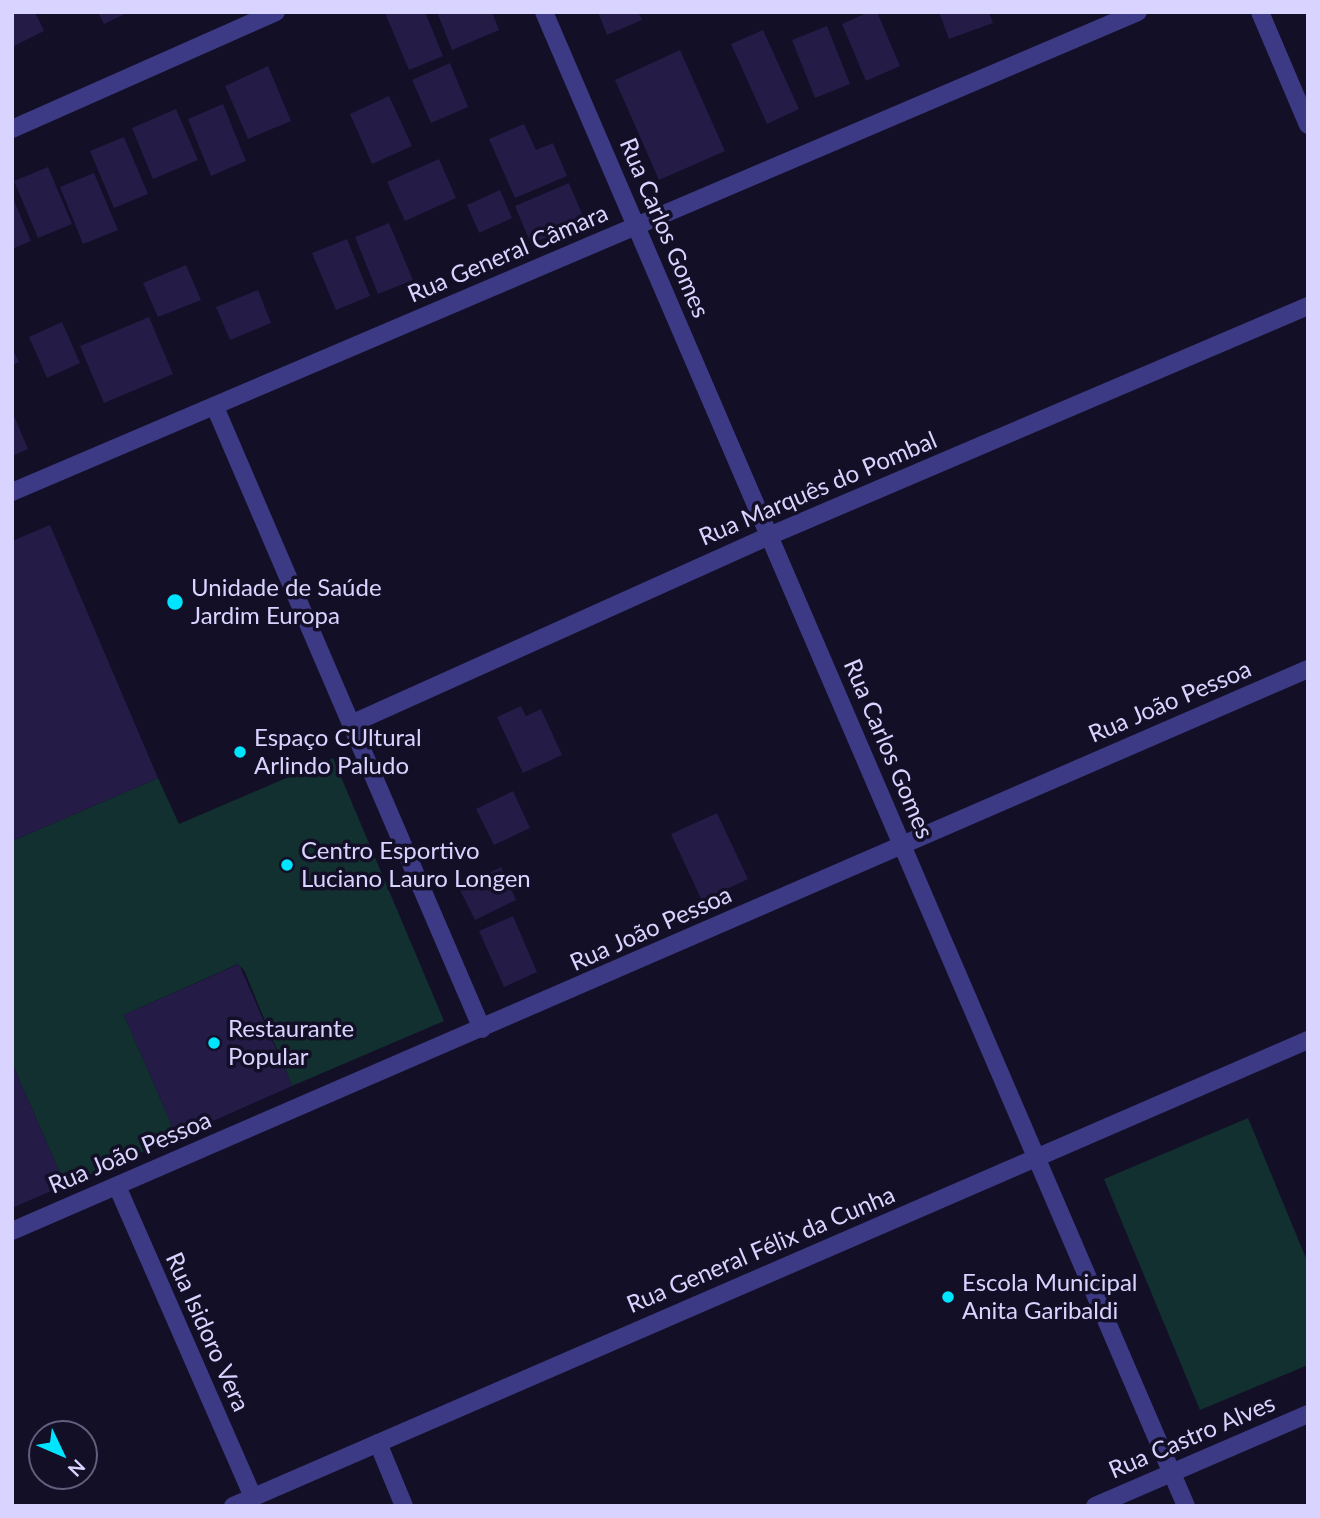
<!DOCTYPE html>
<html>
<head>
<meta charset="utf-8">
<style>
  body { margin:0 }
  #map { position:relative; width:1320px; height:1518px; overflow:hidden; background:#130f26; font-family:Lato,sans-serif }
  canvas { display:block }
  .frame { position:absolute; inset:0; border:14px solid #d9d4ff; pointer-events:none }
  .north { position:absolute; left:28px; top:1420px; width:70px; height:70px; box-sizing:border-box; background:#130f26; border:2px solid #625e7d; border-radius:50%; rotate:134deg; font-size:19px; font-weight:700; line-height:28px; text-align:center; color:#d9d4ff }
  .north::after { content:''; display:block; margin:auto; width:24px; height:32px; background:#00e5ff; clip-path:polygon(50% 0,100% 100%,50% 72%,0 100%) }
</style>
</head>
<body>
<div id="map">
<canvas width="1320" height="1518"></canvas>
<div class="frame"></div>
<div class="north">N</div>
</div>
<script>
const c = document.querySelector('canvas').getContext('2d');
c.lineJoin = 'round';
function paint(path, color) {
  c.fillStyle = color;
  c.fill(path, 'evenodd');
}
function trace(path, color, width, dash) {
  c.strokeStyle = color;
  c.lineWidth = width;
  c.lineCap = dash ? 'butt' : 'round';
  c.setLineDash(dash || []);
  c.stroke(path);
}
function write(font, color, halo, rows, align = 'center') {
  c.font = font + ' Lato,sans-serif';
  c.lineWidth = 7;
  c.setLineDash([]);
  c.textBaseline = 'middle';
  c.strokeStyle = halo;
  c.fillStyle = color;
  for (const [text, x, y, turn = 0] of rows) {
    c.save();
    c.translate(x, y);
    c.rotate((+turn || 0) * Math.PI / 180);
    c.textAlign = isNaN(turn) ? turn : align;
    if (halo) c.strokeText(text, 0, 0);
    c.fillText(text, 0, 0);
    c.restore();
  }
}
paint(new Path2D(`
  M 333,758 L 444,1021 L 292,1086 L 244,970 L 238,964 L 124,1015 L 177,1137 L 65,1185 L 12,1063 L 12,841 L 158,778 L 179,824 Z
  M 1248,1118 L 1308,1263 L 1308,1365 L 1200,1410 L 1104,1179 Z`), '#12302f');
paint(new Path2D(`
  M 12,12 L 35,12 L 44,31 L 12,47 Z
  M 98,12 L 129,12 L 104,24 Z
  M 425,12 L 443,56 L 409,70 L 385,13 Z
  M 437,12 L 492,12 L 499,30 L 452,50 Z
  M 598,12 L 638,12 L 642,20 L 607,35 Z
  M 869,12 L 877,12 L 900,66 L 866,81 L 842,24 Z
  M 939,12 L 989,12 L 993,23 L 949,39 Z
  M 827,26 L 850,84 L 815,98 L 792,40 Z
  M 763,30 L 799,109 L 767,124 L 731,44 Z
  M 680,50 L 725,151 L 659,180 L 615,80 Z
  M 450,63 L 468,107 L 431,123 L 412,80 Z
  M 268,66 L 291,121 L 248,139 L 225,86 Z
  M 389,96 L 412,146 L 372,164 L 350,114 Z
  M 223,104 L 246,161 L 211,176 L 188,119 Z
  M 176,109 L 198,160 L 153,179 L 132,128 Z
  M 524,124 L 536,150 L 553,143 L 567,176 L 515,198 L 489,139 Z
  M 124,137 L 148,194 L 114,208 L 90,151 Z
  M 439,159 L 456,198 L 405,221 L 387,182 Z
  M 48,167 L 72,224 L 38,238 L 14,181 Z
  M 94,173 L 118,230 L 83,244 L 60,187 Z
  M 569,183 L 585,221 L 531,244 L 515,206 Z
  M 500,190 L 512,218 L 479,233 L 467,205 Z
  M 12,196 L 31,241 L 12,249 Z
  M 389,223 L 413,280 L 378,294 L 355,237 Z
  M 347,239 L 370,296 L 336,310 L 312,253 Z
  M 186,265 L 201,300 L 158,317 L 143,283 Z
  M 258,290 L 271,323 L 230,340 L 216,307 Z
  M 149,317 L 173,374 L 104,403 L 80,346 Z
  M 62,322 L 80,363 L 47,378 L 29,337 Z
  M 12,348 L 19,362 L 12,365 Z
  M 12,411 L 28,449 L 12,456 Z
  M 50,525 L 158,778 L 12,841 L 12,541 Z
  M 521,706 L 526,716 L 541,709 L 562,755 L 523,773 L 497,717 Z
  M 513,791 L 530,828 L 494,845 L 476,809 Z
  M 717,813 L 748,879 L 702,901 L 671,834 Z
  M 501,867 L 516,900 L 475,920 L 459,888 Z
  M 513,916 L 537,972 L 504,987 L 479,931 Z
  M 239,964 L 292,1086 L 177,1137 L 124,1015 Z
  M 12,1063 L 65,1185 L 12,1208 Z`), '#241b47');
trace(new Path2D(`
  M 544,12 L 1186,1506
  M 1260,12 L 1308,125
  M 12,129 L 276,12
  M 215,407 L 482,1029
  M 12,492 L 1138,12
  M 351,724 L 769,536 L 1308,306
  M 117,1186 L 253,1497
  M 12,1231 L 1308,669
  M 378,1443 L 404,1506
  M 1095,1506 L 1308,1414`), '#3d3a85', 18);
trace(new Path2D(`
  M 233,1506 L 1308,1040`), '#3d3a85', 18);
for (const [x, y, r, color] of [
  [175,602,9,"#00e5ff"],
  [240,752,7,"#00e5ff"],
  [287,865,7,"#00e5ff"],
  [214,1043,7,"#00e5ff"],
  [948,1297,7,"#00e5ff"]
]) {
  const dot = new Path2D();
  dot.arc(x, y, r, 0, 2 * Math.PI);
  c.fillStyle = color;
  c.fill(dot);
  trace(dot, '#130f26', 2.5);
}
write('24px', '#d9d4ff', '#130f26', [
  ["Rua Carlos Gomes",664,228,67],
  ["Rua General Câmara",508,254,-23],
  ["Rua Marquês do Pombal",818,489,-23],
  ["Rua João Pessoa",1170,702,-23],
  ["Rua Carlos Gomes",888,749,67],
  ["Rua João Pessoa",651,929,-24],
  ["Rua João Pessoa",130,1153,-23],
  ["Rua General Félix da Cunha",761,1250,-23],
  ["Rua Isidoro Vera",207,1332,66],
  ["Rua Castro Alves",1192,1437,-23]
]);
write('24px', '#d9d4ff', '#130f26', [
  ["Unidade de Saúde",191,588],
  ["Jardim Europa",191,616],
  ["Espaço CUltural",254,738],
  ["Arlindo Paludo",254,766],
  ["Centro Esportivo",301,851],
  ["Luciano Lauro Longen",301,879],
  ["Restaurante",228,1029],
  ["Popular",228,1057],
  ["Escola Municipal",962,1283],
  ["Anita Garibaldi",962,1311]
], 'left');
</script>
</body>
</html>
